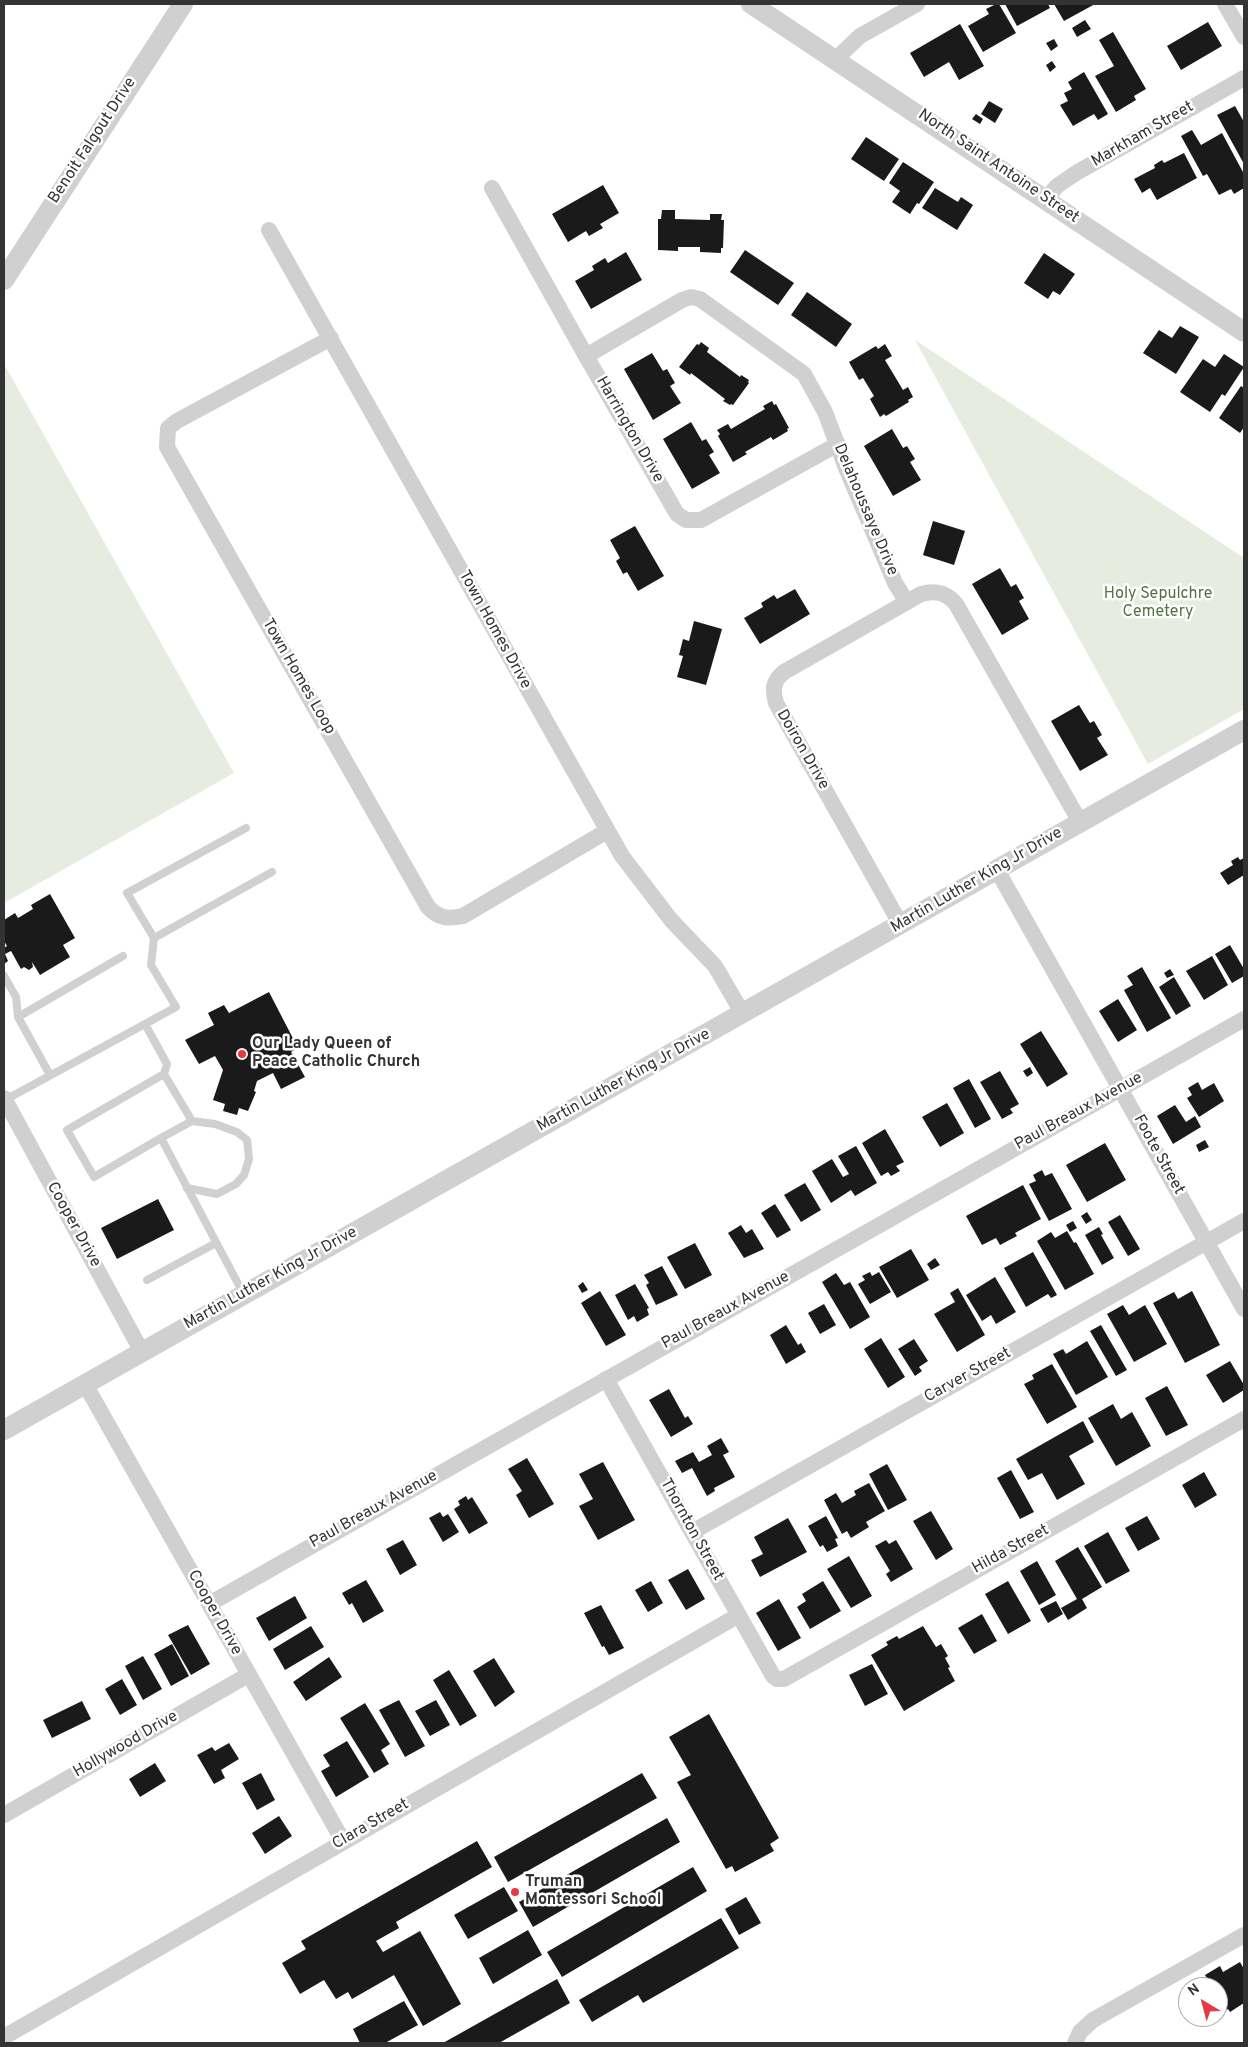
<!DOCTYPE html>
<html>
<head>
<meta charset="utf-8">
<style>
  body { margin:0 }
  #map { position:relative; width:1248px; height:2047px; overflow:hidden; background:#fff; font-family:Overpass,sans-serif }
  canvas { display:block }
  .frame { position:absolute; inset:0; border:5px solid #333; pointer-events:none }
  .north { position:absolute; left:1178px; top:1977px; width:50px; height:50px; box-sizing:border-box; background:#fff; border:1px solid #adadad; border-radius:50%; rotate:323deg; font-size:14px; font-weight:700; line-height:20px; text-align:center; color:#333 }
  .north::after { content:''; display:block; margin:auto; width:18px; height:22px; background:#e63946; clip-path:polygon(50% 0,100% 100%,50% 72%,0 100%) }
</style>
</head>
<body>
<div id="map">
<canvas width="1248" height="2047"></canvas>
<div class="frame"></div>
<div class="north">N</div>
</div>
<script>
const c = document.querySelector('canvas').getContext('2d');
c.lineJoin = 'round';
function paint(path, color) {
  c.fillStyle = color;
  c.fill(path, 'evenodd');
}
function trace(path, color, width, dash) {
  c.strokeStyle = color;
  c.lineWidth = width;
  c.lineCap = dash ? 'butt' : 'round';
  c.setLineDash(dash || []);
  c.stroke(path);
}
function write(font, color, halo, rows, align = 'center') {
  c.font = font + ' Overpass,sans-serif';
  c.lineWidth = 5;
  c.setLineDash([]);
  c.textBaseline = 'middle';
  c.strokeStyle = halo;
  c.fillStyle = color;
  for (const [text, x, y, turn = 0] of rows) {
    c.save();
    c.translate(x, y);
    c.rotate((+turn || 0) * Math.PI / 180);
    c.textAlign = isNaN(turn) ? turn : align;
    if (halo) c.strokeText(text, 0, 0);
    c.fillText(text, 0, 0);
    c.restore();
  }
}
paint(new Path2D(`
  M 915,340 L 1244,558 L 1244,709 L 1148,764 Z
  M 4,364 L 234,773 L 4,903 Z`), '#e6ecdf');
paint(new Path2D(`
  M 996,4 L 999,4 L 1016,33 L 983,52 L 968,26 L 989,14 L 986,9 Z
  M 1005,4 L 1048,4 L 1050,8 L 1017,26 Z
  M 1054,4 L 1095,4 L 1064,21 Z
  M 1085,20 L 1091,29 L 1077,37 L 1072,28 Z
  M 1208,22 L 1222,46 L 1181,70 L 1167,46 Z
  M 960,24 L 984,66 L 959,80 L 949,62 L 924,77 L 910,53 Z
  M 1113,32 L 1146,89 L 1134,96 L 1136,100 L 1116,112 L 1095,76 L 1114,66 L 1099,40 Z
  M 1054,39 L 1058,46 L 1051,51 L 1046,43 Z
  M 1052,61 L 1056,67 L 1050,72 L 1046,65 Z
  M 1084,72 L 1108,114 L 1098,120 L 1094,114 L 1073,126 L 1060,105 L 1068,101 L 1064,93 L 1072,89 L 1068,82 Z
  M 989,101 L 1003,109 L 995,123 L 981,114 Z
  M 1235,106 L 1244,122 L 1244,164 L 1217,115 Z
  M 976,114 L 983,119 L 980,124 L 972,119 Z
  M 1192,130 L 1201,145 L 1222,133 L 1244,174 L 1244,188 L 1234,194 L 1231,189 L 1219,195 L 1207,174 L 1203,176 L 1181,136 Z
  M 866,137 L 899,159 L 884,181 L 851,159 Z
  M 1184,153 L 1197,178 L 1157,200 L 1150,188 L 1142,193 L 1134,179 L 1155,168 L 1154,165 L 1162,160 L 1164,163 Z
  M 903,162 L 934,182 L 919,204 L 917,203 L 910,214 L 892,202 L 900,191 L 889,183 Z
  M 603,185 L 619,213 L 600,224 L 603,228 L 589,236 L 586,231 L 568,242 L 552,214 Z
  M 935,188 L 958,202 L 961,197 L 973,205 L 957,230 L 922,208 Z
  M 662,210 L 675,210 L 675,219 L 710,220 L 710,214 L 722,214 L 721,220 L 724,220 L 723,248 L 721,248 L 721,253 L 700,252 L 700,247 L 678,247 L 678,251 L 658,250 L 658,219 L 661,219 Z
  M 745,250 L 794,283 L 778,305 L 730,272 Z
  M 626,252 L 642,280 L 591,309 L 575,281 L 594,270 L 592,266 L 605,258 L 608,263 Z
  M 1044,253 L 1075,274 L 1060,295 L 1053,291 L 1048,299 L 1024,283 Z
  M 807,292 L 852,324 L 836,347 L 791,315 Z
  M 1180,326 L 1199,337 L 1176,374 L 1143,353 L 1159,330 L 1172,338 Z
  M 701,342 L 709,348 L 707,352 L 740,377 L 741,375 L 749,380 L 748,382 L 749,383 L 733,405 L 731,404 L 730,405 L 723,401 L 725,399 L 691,373 L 690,375 L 679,367 L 697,344 L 699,345 Z
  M 885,344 L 892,356 L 885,360 L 903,390 L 908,387 L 913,397 L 908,400 L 909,402 L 886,416 L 884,414 L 880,417 L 870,399 L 874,396 L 863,378 L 859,380 L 849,362 L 876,346 L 878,349 Z
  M 652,353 L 663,371 L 667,369 L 675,383 L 670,386 L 681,403 L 653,420 L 624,369 Z
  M 1224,354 L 1244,367 L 1225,396 L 1222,394 L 1210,412 L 1180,392 L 1203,359 L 1215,367 Z
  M 1241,386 L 1244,388 L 1244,427 L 1240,433 L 1219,418 Z
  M 772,401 L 774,405 L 776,404 L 789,428 L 787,429 L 788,431 L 773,440 L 771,437 L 745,452 L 747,454 L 733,462 L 718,436 L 720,434 L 717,430 L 728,424 L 731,429 L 765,409 L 763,406 Z
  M 691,422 L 702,441 L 706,439 L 714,452 L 709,455 L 720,473 L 692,489 L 663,439 Z
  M 892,429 L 903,448 L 907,446 L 915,459 L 910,462 L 921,480 L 893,496 L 864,446 Z
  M 933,521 L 965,531 L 954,565 L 923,555 Z
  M 635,526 L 664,576 L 638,591 L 627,572 L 623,574 L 616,561 L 620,558 L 610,540 Z
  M 1000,568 L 1011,587 L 1016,584 L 1024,598 L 1019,601 L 1029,619 L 1002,635 L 972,584 Z
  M 795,589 L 810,614 L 760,644 L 744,618 L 763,607 L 761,603 L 774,595 L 777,599 Z
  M 694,621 L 722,629 L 706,685 L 677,677 L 683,656 L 679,655 L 683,639 L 689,641 Z
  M 1079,705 L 1090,723 L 1094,721 L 1102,735 L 1097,738 L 1108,755 L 1080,771 L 1051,721 Z
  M 1238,857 L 1240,860 L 1244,858 L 1244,875 L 1228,885 L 1220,873 L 1233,865 L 1231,861 Z
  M 50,894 L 75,938 L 63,945 L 70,957 L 40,975 L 32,962 L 33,967 L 29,970 L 24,967 L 21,969 L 11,951 L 5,954 L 8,961 L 4,964 L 4,948 L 7,946 L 4,941 L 4,920 L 15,913 L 18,918 L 33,909 L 31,905 Z
  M 1230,945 L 1244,969 L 1244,976 L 1232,983 L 1215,954 Z
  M 1212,956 L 1228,985 L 1204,1000 L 1186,971 Z
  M 1142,967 L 1171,1018 L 1147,1032 L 1124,990 L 1133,985 L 1127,976 Z
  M 1170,969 L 1174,975 L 1167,978 L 1164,973 Z
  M 1174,977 L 1191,1006 L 1176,1015 L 1159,987 Z
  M 269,992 L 298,1048 L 291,1052 L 305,1077 L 281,1089 L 273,1073 L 257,1081 L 254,1091 L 256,1092 L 248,1111 L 239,1108 L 237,1115 L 223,1111 L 225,1104 L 213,1100 L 223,1070 L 215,1056 L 199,1064 L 185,1040 L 214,1025 L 208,1013 L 224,1005 L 229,1013 Z
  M 1118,999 L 1137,1030 L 1118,1042 L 1099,1011 Z
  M 1041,1031 L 1068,1074 L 1047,1087 L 1020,1044 Z
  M 1030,1067 L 1033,1073 L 1027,1077 L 1023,1071 Z
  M 1000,1071 L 1019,1104 L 1010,1109 L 1013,1113 L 1002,1119 L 980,1082 Z
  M 969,1079 L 991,1119 L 975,1128 L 953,1088 Z
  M 1198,1082 L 1202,1090 L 1214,1083 L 1224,1101 L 1199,1117 L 1187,1098 L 1192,1095 L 1188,1088 Z
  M 947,1103 L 964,1133 L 940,1147 L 922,1117 Z
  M 1175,1105 L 1186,1122 L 1195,1116 L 1201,1127 L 1173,1144 L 1157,1116 Z
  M 885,1129 L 904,1162 L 896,1166 L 900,1171 L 891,1176 L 888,1172 L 881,1176 L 862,1143 Z
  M 1205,1140 L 1209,1147 L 1199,1152 L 1196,1145 Z
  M 1105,1143 L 1126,1180 L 1087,1202 L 1066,1165 Z
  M 856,1146 L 877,1183 L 855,1196 L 851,1190 L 831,1203 L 812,1171 L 832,1159 L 843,1177 L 849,1174 L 838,1156 Z
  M 1042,1170 L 1045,1176 L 1052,1173 L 1072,1209 L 1049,1221 L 1029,1184 L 1036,1181 L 1033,1175 Z
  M 805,1183 L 821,1210 L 801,1222 L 784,1195 Z
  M 1023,1185 L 1041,1219 L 1015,1233 L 1017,1236 L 1000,1245 L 996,1238 L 982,1245 L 966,1216 Z
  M 158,1199 L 174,1230 L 117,1259 L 101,1228 Z
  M 775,1204 L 791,1230 L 777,1238 L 761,1213 Z
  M 1087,1212 L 1092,1220 L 1086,1224 L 1081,1216 Z
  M 1120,1215 L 1140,1249 L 1128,1256 L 1108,1222 Z
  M 1073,1221 L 1077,1228 L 1070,1232 L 1066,1225 Z
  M 741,1225 L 746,1233 L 752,1229 L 764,1249 L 744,1258 L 728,1233 Z
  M 1099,1227 L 1103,1234 L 1101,1235 L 1114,1258 L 1102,1265 L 1085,1235 Z
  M 1067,1231 L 1074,1243 L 1076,1242 L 1094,1274 L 1065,1290 L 1037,1241 L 1051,1232 L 1055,1238 Z
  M 695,1243 L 712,1275 L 685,1289 L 667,1257 Z
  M 911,1249 L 929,1280 L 897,1298 L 879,1267 Z
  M 1033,1252 L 1057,1295 L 1051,1298 L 1048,1294 L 1026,1307 L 1004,1268 Z
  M 935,1258 L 940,1265 L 931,1270 L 927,1264 Z
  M 662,1266 L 678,1295 L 656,1305 L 646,1285 L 649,1283 L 644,1275 Z
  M 870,1272 L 872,1276 L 879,1272 L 891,1292 L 870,1304 L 858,1284 L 865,1280 L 862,1276 Z
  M 836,1273 L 844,1285 L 850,1282 L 870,1317 L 850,1329 L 822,1282 Z
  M 995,1277 L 1016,1312 L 996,1324 L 991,1315 L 982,1321 L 966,1295 Z
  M 583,1282 L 588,1290 L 582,1293 L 578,1286 Z
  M 635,1284 L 649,1308 L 647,1309 L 649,1315 L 637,1322 L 634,1316 L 628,1320 L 615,1295 Z
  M 958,1288 L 985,1335 L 957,1352 L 934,1314 L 955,1302 L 950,1293 Z
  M 600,1291 L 626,1335 L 606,1346 L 581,1303 Z
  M 1192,1291 L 1220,1345 L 1185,1363 L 1153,1303 L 1174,1292 L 1178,1299 Z
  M 824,1304 L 836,1325 L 820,1334 L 808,1313 Z
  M 1123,1305 L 1129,1315 L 1145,1305 L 1167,1344 L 1134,1362 L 1107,1314 Z
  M 786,1325 L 798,1345 L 801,1343 L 806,1352 L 786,1364 L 770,1335 Z
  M 1101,1325 L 1127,1370 L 1116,1376 L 1090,1331 Z
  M 881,1338 L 905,1377 L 888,1388 L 864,1349 Z
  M 914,1339 L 928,1361 L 919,1367 L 922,1371 L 915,1376 L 898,1349 Z
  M 1087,1341 L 1108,1377 L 1076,1395 L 1053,1354 L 1063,1349 L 1066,1354 Z
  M 1230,1361 L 1244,1385 L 1244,1390 L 1223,1403 L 1206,1375 Z
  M 1052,1364 L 1077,1407 L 1047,1424 L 1024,1384 L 1034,1379 L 1032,1375 Z
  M 1167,1386 L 1188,1425 L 1166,1436 L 1145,1398 Z
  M 669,1389 L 685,1418 L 688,1416 L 693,1424 L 671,1437 L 649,1400 Z
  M 1113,1404 L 1121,1419 L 1132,1412 L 1151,1446 L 1116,1466 L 1088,1418 Z
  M 1083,1421 L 1094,1442 L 1069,1456 L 1085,1484 L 1057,1500 L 1042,1473 L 1028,1480 L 1016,1459 Z
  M 721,1438 L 729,1452 L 723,1455 L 735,1477 L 714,1488 L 715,1491 L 707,1496 L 692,1468 L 682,1473 L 675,1461 L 693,1452 L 699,1462 L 712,1455 L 707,1446 Z
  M 527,1458 L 554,1504 L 529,1518 L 516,1495 L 522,1491 L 508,1469 Z
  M 603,1462 L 635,1520 L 598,1540 L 579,1506 L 593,1499 L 579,1474 Z
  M 887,1464 L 907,1500 L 888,1510 L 869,1474 Z
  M 1011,1470 L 1034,1512 L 1020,1519 L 997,1478 Z
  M 1204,1472 L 1217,1495 L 1195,1508 L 1182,1485 Z
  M 869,1483 L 885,1511 L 866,1522 L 869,1527 L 851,1538 L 847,1531 L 842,1534 L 824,1500 L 836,1493 L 842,1503 L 856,1495 L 854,1491 Z
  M 466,1496 L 468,1500 L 472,1497 L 488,1523 L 469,1534 L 454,1509 L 460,1505 L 458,1501 Z
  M 931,1511 L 953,1549 L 936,1560 L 913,1521 Z
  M 440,1512 L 443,1517 L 448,1514 L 459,1532 L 443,1542 L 429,1518 Z
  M 826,1516 L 838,1538 L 835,1539 L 838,1546 L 827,1552 L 823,1545 L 820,1547 L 808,1526 Z
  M 1147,1516 L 1160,1539 L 1138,1551 L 1125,1528 Z
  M 788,1518 L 807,1552 L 760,1577 L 751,1560 L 763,1554 L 754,1537 Z
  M 1108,1532 L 1130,1571 L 1106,1584 L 1084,1546 Z
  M 403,1540 L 417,1565 L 400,1575 L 386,1549 Z
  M 886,1540 L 889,1544 L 896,1540 L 913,1569 L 891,1582 L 886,1574 L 890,1571 L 875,1546 Z
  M 1078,1547 L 1102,1587 L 1082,1599 L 1087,1608 L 1068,1620 L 1061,1608 L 1077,1599 L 1055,1561 Z
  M 849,1556 L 872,1596 L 851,1608 L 827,1569 Z
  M 1037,1561 L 1056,1595 L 1039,1605 L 1020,1571 Z
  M 688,1569 L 705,1599 L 686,1610 L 668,1580 Z
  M 366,1580 L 384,1611 L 363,1623 L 352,1603 L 349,1605 L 342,1593 Z
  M 651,1581 L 663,1603 L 648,1612 L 635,1590 Z
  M 823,1581 L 841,1611 L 810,1629 L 797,1607 L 806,1601 L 802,1594 Z
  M 1008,1581 L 1031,1621 L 1008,1634 L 985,1594 Z
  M 295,1596 L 307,1618 L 269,1641 L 256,1618 Z
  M 779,1599 L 801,1638 L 778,1651 L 756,1613 Z
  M 1056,1601 L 1063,1614 L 1048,1623 L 1040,1609 Z
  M 601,1605 L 624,1648 L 609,1655 L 604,1646 L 602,1647 L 584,1613 Z
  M 982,1614 L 997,1641 L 974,1654 L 958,1628 Z
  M 188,1625 L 210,1664 L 191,1675 L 168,1635 Z
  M 311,1626 L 324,1647 L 285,1670 L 273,1649 Z
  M 923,1626 L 936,1647 L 941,1644 L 948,1656 L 945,1658 L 950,1667 L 948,1668 L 955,1681 L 904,1711 L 871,1655 L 888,1645 L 886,1642 L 897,1636 L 899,1639 Z
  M 172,1644 L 189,1676 L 171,1686 L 154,1654 Z
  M 143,1656 L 162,1689 L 143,1700 L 125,1666 Z
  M 329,1657 L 342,1677 L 306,1701 L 293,1682 Z
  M 494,1658 L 515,1692 L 495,1707 L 473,1671 Z
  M 872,1664 L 888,1694 L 865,1706 L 849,1675 Z
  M 449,1670 L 477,1716 L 460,1726 L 433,1680 Z
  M 122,1679 L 137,1705 L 120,1715 L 105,1689 Z
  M 399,1700 L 425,1746 L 405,1757 L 379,1710 Z
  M 436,1700 L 450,1725 L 430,1736 L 415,1711 Z
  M 82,1701 L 91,1719 L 52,1738 L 43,1720 Z
  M 365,1703 L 390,1744 L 381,1750 L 389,1764 L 374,1773 L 340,1718 Z
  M 709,1714 L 779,1838 L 770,1844 L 774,1851 L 735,1872 L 732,1866 L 726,1869 L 677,1782 L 691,1775 L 669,1737 Z
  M 347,1741 L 369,1777 L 336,1797 L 321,1771 L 330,1766 L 323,1755 Z
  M 229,1743 L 239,1759 L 221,1770 L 225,1778 L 214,1784 L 197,1755 L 212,1747 L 215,1751 Z
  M 155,1763 L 166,1781 L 140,1797 L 129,1779 Z
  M 261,1773 L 275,1800 L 257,1810 L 242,1783 Z
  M 642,1773 L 657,1798 L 508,1882 L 494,1857 Z
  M 279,1816 L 292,1836 L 265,1854 L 252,1833 Z
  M 667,1818 L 680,1842 L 533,1927 L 519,1902 Z
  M 477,1841 L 492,1867 L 396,1922 L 399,1928 L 376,1941 L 383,1952 L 420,1931 L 461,2004 L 423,2026 L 394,1975 L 352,1999 L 348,1992 L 336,1999 L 324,1980 L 300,1994 L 282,1963 L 306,1949 L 301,1941 Z
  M 693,1867 L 707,1891 L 562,1977 L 547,1952 Z
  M 504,1887 L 518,1911 L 468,1939 L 454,1915 Z
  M 746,1897 L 761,1923 L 739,1935 L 725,1909 Z
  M 721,1918 L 739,1948 L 643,2003 L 638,1995 L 592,2022 L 579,2000 Z
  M 528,1930 L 542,1955 L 493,1984 L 479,1958 Z
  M 1240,1962 L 1244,1969 L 1244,2003 L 1230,2012 L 1228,2009 L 1218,2015 L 1218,1997 L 1221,1995 L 1218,1987 L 1215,1985 L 1212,1987 L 1205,1975 L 1220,1966 L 1223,1972 Z
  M 557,1979 L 570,2003 L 499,2043 L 443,2043 Z
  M 404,2001 L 418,2025 L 385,2043 L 360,2043 L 353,2029 Z`), '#1a1a1a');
trace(new Path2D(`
  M 154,938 L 127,893 L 246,828
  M 4,976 L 16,997 L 18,1017
  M 145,1024 L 176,1007 L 151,965 L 154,938 L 272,872
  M 50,1075 L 18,1017 L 123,956
  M 5,1100 L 145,1024 L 167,1064 L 164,1074
  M 161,1138 L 94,1177 L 67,1130 L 164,1074 L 192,1121
  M 187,1188 L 217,1194 L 236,1184 L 244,1175 L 249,1159 L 247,1140 L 237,1132 L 215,1124 L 192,1121 L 161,1138 L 243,1293
  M 147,1280 L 216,1243`), '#d0d0d0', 8);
trace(new Path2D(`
  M 1225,4 L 1244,37
  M 836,59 L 860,36 L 917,4
  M 492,188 L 586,356 L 677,514 L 686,520 L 701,520 L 838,444
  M 1046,199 L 1057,186 L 1076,173 L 1244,78
  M 269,230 L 622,856 L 671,920 L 715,966 L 743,1014
  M 331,338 L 177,421 L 168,428 L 167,447 L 428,907 C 439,919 449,919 463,916 L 607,831
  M 586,356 L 682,300 L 691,297 L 700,299 L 804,374 L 825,412 L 846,468 L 895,583 L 907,602
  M 997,870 L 1244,1309
  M 901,925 L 776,703 C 772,689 773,681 784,672 L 921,594 C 935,590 946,592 956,604 L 1080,822
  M 4,1098 L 142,1352
  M 606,1379 L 773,1676 L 777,1679 L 784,1679 L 1244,1419
  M 85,1384 L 343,1841
  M 692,1532 L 1244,1221
  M 209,1604 L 1244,1019
  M 4,1815 L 248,1675
  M 4,2037 L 739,1615
  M 1075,2043 L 1080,2032 L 1093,2020 L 1244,1935`), '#d0d0d0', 16);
trace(new Path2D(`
  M 751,4 L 1244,332
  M 4,280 L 183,4
  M 4,1430 L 1244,730`), '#d0d0d0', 20);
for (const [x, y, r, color] of [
  [242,1054,5,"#e63946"],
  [515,1892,5,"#e63946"]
]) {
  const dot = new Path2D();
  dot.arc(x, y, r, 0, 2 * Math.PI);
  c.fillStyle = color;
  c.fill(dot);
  trace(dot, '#fff', 2);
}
write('16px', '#333', '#fff', [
  ["Markham Street",1143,135,-30],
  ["Benoit Falgout Drive",93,141,-57],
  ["North Saint Antoine Street",998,167,34],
  ["Harrington Drive",629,430,60],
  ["Delahoussaye Drive",865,510,67],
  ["Town Homes Drive",494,630,61],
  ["Town Homes Loop",298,677,60],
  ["Doiron Drive",802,750,60],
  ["Martin Luther King Jr Drive",977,881,-30],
  ["Martin Luther King Jr Drive",624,1081,-29],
  ["Paul Breaux Avenue",1079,1112,-29],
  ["Foote Street",1158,1155,61],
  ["Cooper Drive",73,1225,61],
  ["Martin Luther King Jr Drive",271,1279,-29],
  ["Paul Breaux Avenue",726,1311,-29],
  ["Carver Street",968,1376,-29],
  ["Paul Breaux Avenue",374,1510,-29],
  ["Thornton Street",691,1530,61],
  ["Hilda Street",1011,1550,-29],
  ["Cooper Drive",214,1613,61],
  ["Hollywood Drive",126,1745,-30],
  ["Clara Street",371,1825,-30]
]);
write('16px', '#56703f', '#fff', [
  ["Holy Sepulchre",1158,595],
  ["Cemetery",1158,613]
]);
write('bold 16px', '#333', '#fff', [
  ["Our Lady Queen of",252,1045],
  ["Peace Catholic Church",252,1063],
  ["Truman",525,1883],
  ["Montessori School",525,1901]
], 'left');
</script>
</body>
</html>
